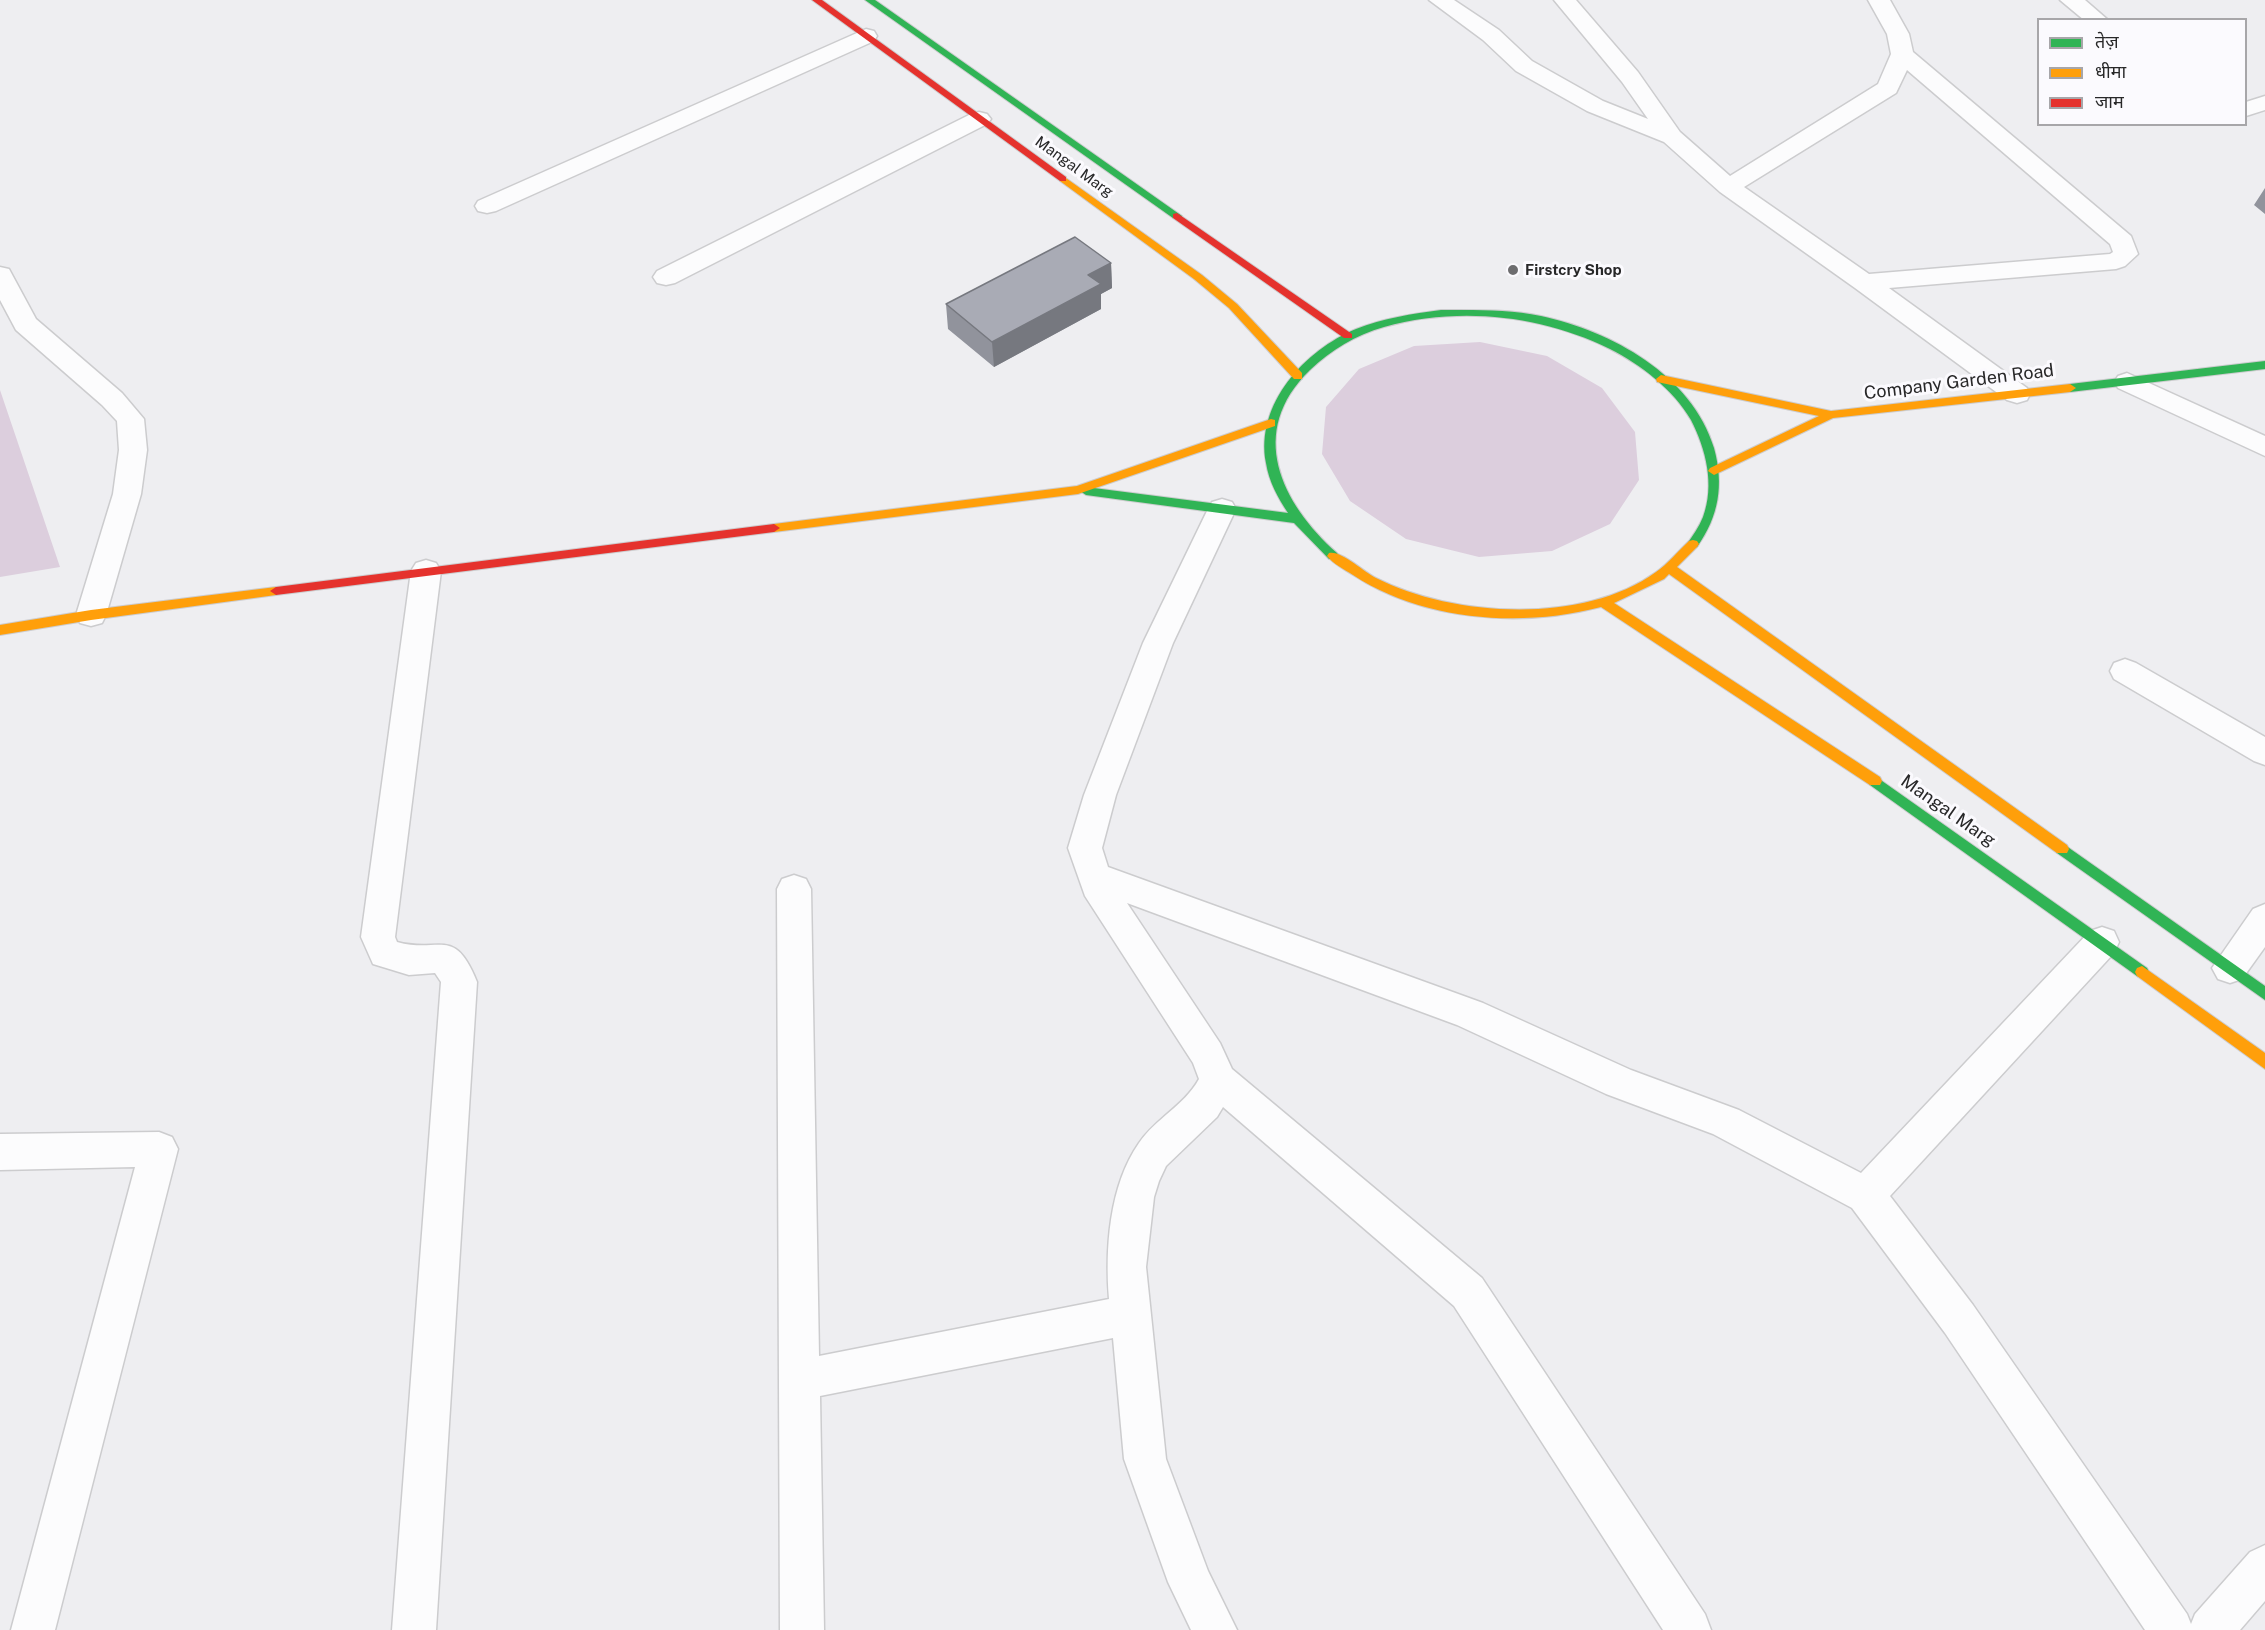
<!DOCTYPE html>
<html>
<head>
<meta charset="utf-8">
<style>
  body { margin:0 }
  #map { position:relative; width:2265px; height:1630px; overflow:hidden; background:#eeeef1; font-family:"Public Sans","Noto Sans Devanagari",sans-serif }
  canvas { display:block }
  .legend { position:absolute; left:2037px; top:18px; width:210px; height:108px; box-sizing:border-box; background:#fbfafe; border:2px solid #a7a6a9; margin:0; padding:8px 10px; list-style:none; font-size:18px; color:#282829 }
  .legend li { display:flex; align-items:center; gap:12px; height:30px }
  .legend b { width:30px; border:2px solid #a7a6a9 }
</style>
</head>
<body>
<div id="map">
<canvas width="2265" height="1630"></canvas>
<ul class="legend">
<li><b style="height:8px;background:#30b455"></b>तेज़</li>
<li><b style="height:8px;background:#ff9f0a"></b>धीमा</li>
<li><b style="height:8px;background:#e5322d"></b>जाम</li>
</ul>
</div>
<script>
const c = document.querySelector('canvas').getContext('2d');
c.lineJoin = 'round';
function paint(path, color) {
  c.fillStyle = color;
  c.fill(path, 'evenodd');
}
function trace(path, color, width, dash) {
  c.strokeStyle = color;
  c.lineWidth = width;
  c.lineCap = dash ? 'butt' : 'round';
  c.setLineDash(dash || []);
  c.stroke(path);
}
function write(font, color, halo, rows, align = 'center') {
  c.font = font + ' "Public Sans",sans-serif';
  c.lineWidth = 6;
  c.setLineDash([]);
  c.textBaseline = 'middle';
  c.strokeStyle = halo;
  c.fillStyle = color;
  for (const [text, x, y, turn = 0] of rows) {
    c.save();
    c.translate(x, y);
    c.rotate((+turn || 0) * Math.PI / 180);
    c.textAlign = isNaN(turn) ? turn : align;
    if (halo) c.strokeText(text, 0, 0);
    c.fillText(text, 0, 0);
    c.restore();
  }
}
paint(new Path2D(`
  M 1480,342 L 1547,356 L 1602,388 L 1635,432 L 1639,480 L 1610,524 L 1552,551 L 1479,557 L 1406,539 L 1350,501 L 1322,454 L 1326,407 L 1359,369 L 1414,346 Z
  M 0,390 L 60,567 L 0,577 Z`), '#dccedd');
const street = new Path2D(`
  M 1429,0 L 1454,0 L 1499,30 L 1532,61 L 1603,101 L 1648,119 L 1622,82 L 1554,0 L 1576,0 L 1638,72 L 1680,132 L 1730,176 L 1878,84 L 1891,54 L 1887,34 L 1868,0 L 1890,0 L 1909,34 L 1913,52 L 2131,236 L 2138,254 L 2125,266 L 2116,269 L 1889,288 L 2027,388 L 2030,394 L 2027,400 L 2017,403 L 2007,400 L 1855,288 L 1720,192 L 1664,142 L 1587,111 L 1516,71 L 1483,40 ZM 1907,70 L 2110,244 L 2113,252 L 2110,254 L 1869,274 L 1744,187 L 1896,93 Z
  M 2060,0 L 2085,0 L 2108,20 L 2084,20 Z
  M 866,29 L 874,31 L 877,36 L 874,41 L 496,211 L 487,213 L 478,211 L 475,206 L 478,201 Z
  M 2265,96 L 2265,110 L 2246,116 L 2246,102 Z
  M 979,112 L 987,114 L 991,119 L 987,124 L 675,283 L 666,285 L 657,283 L 653,277 L 657,271 L 971,114 Z
  M 0,267 L 9,269 L 36,319 L 122,393 L 144,419 L 147,450 L 141,494 L 106,615 L 102,623 L 91,626 L 80,623 L 76,615 L 113,494 L 119,450 L 117,421 L 102,405 L 16,330 L 0,300 Z
  M 2127,373 L 2265,436 L 2265,456 L 2118,388 L 2114,382 L 2118,376 Z
  M 1222,499 L 1232,502 L 1236,509 L 1173,643 L 1116,795 L 1102,848 L 1108,867 L 1483,1003 L 1631,1070 L 1739,1110 L 1861,1173 L 2090,931 L 2102,927 L 2114,931 L 2119,942 L 2114,953 L 1890,1196 L 1973,1305 L 2187,1614 L 2191,1624 L 2195,1614 L 2250,1552 L 2265,1545 L 2265,1601 L 2240,1630 L 2145,1630 L 1945,1333 L 1852,1208 L 1713,1134 L 1606,1094 L 1457,1025 L 1127,903 L 1220,1043 L 1232,1069 L 1482,1278 L 1705,1614 L 1711,1630 L 1663,1630 L 1454,1306 L 1223,1107 L 1217,1117 L 1166,1166 L 1159,1181 L 1154,1197 L 1146,1267 L 1166,1459 L 1208,1571 L 1237,1630 L 1191,1630 L 1168,1582 L 1124,1459 L 1113,1338 L 820,1396 L 824,1630 L 780,1630 L 777,889 L 782,879 L 794,875 L 806,879 L 811,889 L 819,1356 L 1109,1299 C 1105,1249 1109,1186 1139,1143 C 1156,1118 1184,1106 1199,1079 L 1193,1063 L 1085,896 L 1068,848 L 1084,795 L 1143,643 L 1208,509 L 1212,502 Z
  M 426,560 L 436,563 L 441,571 L 395,937 L 397,942 C 440,954 454,925 477,982 L 436,1630 L 392,1630 L 441,982 L 435,973 L 409,975 L 373,964 L 361,937 L 411,571 L 416,563 Z
  M 2125,659 L 2136,663 L 2265,737 L 2265,765 L 2254,761 L 2114,679 L 2110,671 L 2114,663 Z
  M 2265,904 L 2265,947 L 2242,979 L 2230,983 L 2218,979 L 2212,968 L 2253,909 Z
  M 159,1132 L 172,1137 L 178,1149 L 55,1630 L 11,1630 L 135,1167 L 0,1170 L 0,1134 Z`);
const fast = new Path2D(`
  M 865,0 L 875,0 L 1182,216 L 1181,218 L 1173,218 Z
  M 1441,310 C 1474,310 1508,309 1541,316 C 1611,331 1692,375 1714,448 C 1724,485 1719,516 1697,547 L 1693,548 L 1687,544 C 1693,535 1699,527 1703,517 C 1715,485 1706,449 1691,420 C 1673,389 1641,365 1610,349 C 1541,315 1459,306 1384,327 C 1356,335 1331,350 1310,370 C 1246,432 1281,503 1337,553 L 1339,556 L 1337,559 L 1329,559 L 1294,523 L 1086,495 L 1080,491 L 1086,487 L 1288,513 C 1278,498 1269,482 1266,463 C 1255,404 1305,350 1356,329 C 1383,318 1412,314 1441,310 Z
  M 2265,361 L 2265,369 L 2070,392 L 2064,388 L 2070,384 Z
  M 1875,776 L 2147,968 L 2149,972 L 2147,976 L 2142,978 L 2137,976 L 1870,785 L 1868,781 L 1870,777 Z
  M 2062,843 L 2265,986 L 2265,1000 L 2057,853 L 2055,849 L 2057,845 Z`);
const slow = new Path2D(`
  M 1063,176 L 1202,275 L 1237,304 L 1302,373 L 1302,379 L 1294,379 L 1229,308 L 1194,279 L 1060,181 L 1060,177 Z
  M 1661,375 L 1831,411 L 2070,384 L 2076,388 L 2070,392 L 1833,418 L 1714,475 L 1708,471 L 1710,468 L 1819,416 L 1657,382 L 1656,379 Z
  M 1271,419 L 1275,420 L 1275,426 L 1078,494 L 774,532 L 768,528 L 774,524 L 1077,486 Z
  M 1693,540 L 1697,541 L 1699,544 L 1697,547 L 1677,567 L 2067,845 L 2069,849 L 2067,853 L 2057,853 L 1669,574 L 1664,579 L 1614,603 L 1880,777 L 1882,781 L 1880,785 L 1870,785 L 1601,607 C 1521,628 1423,621 1353,575 C 1344,569 1333,564 1327,556 L 1329,553 C 1341,550 1364,572 1376,578 C 1453,617 1583,625 1656,572 C 1668,564 1678,551 1689,541 Z
  M 276,587 L 282,591 L 276,595 L 91,620 L 0,635 L 0,625 L 91,610 Z
  M 2142,966 L 2265,1053 L 2265,1069 L 2137,976 L 2135,972 L 2137,968 Z`);
const jam = new Path2D(`
  M 812,0 L 822,0 L 1066,177 L 1066,181 L 1060,181 Z
  M 1177,213 L 1352,334 L 1352,338 L 1344,338 L 1173,218 L 1173,214 Z
  M 774,524 L 780,528 L 774,532 L 276,595 L 270,591 L 276,587 Z`);
trace(street, '#ccccce', 3);
trace(fast, '#ccccce', 2);
trace(slow, '#ccccce', 2);
trace(jam, '#ccccce', 2);
paint(street, '#fcfcfd');
paint(fast, '#30b455');
paint(slow, '#ff9f0a');
paint(jam, '#e5322d');
paint(new Path2D(`
  M 2265,188 L 2265,214 L 2254,205 Z
  M 1111,263 L 1112,288 L 1101,294 L 1101,309 L 994,367 L 948,329 L 946,304 Z`), '#91939c');
paint(new Path2D(`
  M 1111,263 L 1112,288 L 1101,294 L 1101,309 L 994,367 L 992,342 L 1088,275 Z`), '#76787f');
const building = new Path2D(`
  M 1075,237 L 1111,263 L 1088,275 L 1101,284 L 992,342 L 946,304 Z`);
paint(building, '#a9abb5');
trace(building, '#76787f', 1.5);
for (const [x, y, r, color] of [
  [1513,270,6,"#6d6d6f"]
]) {
  const dot = new Path2D();
  dot.arc(x, y, r, 0, 2 * Math.PI);
  c.fillStyle = color;
  c.fill(dot);
  trace(dot, '#fbfafe', 2);
}
write('15px', '#282829', '#fbfafe', [
  ["Mangal Marg",1074,167,36]
]);
write('bold 15px', '#282829', '#fbfafe', [
  ["Firstcry Shop",1525,270]
], 'left');
write('18px', '#282829', '#fbfafe', [
  ["Company Garden Road",1959,382,-7],
  ["Mangal Marg",1948,811,35]
]);
</script>
</body>
</html>
